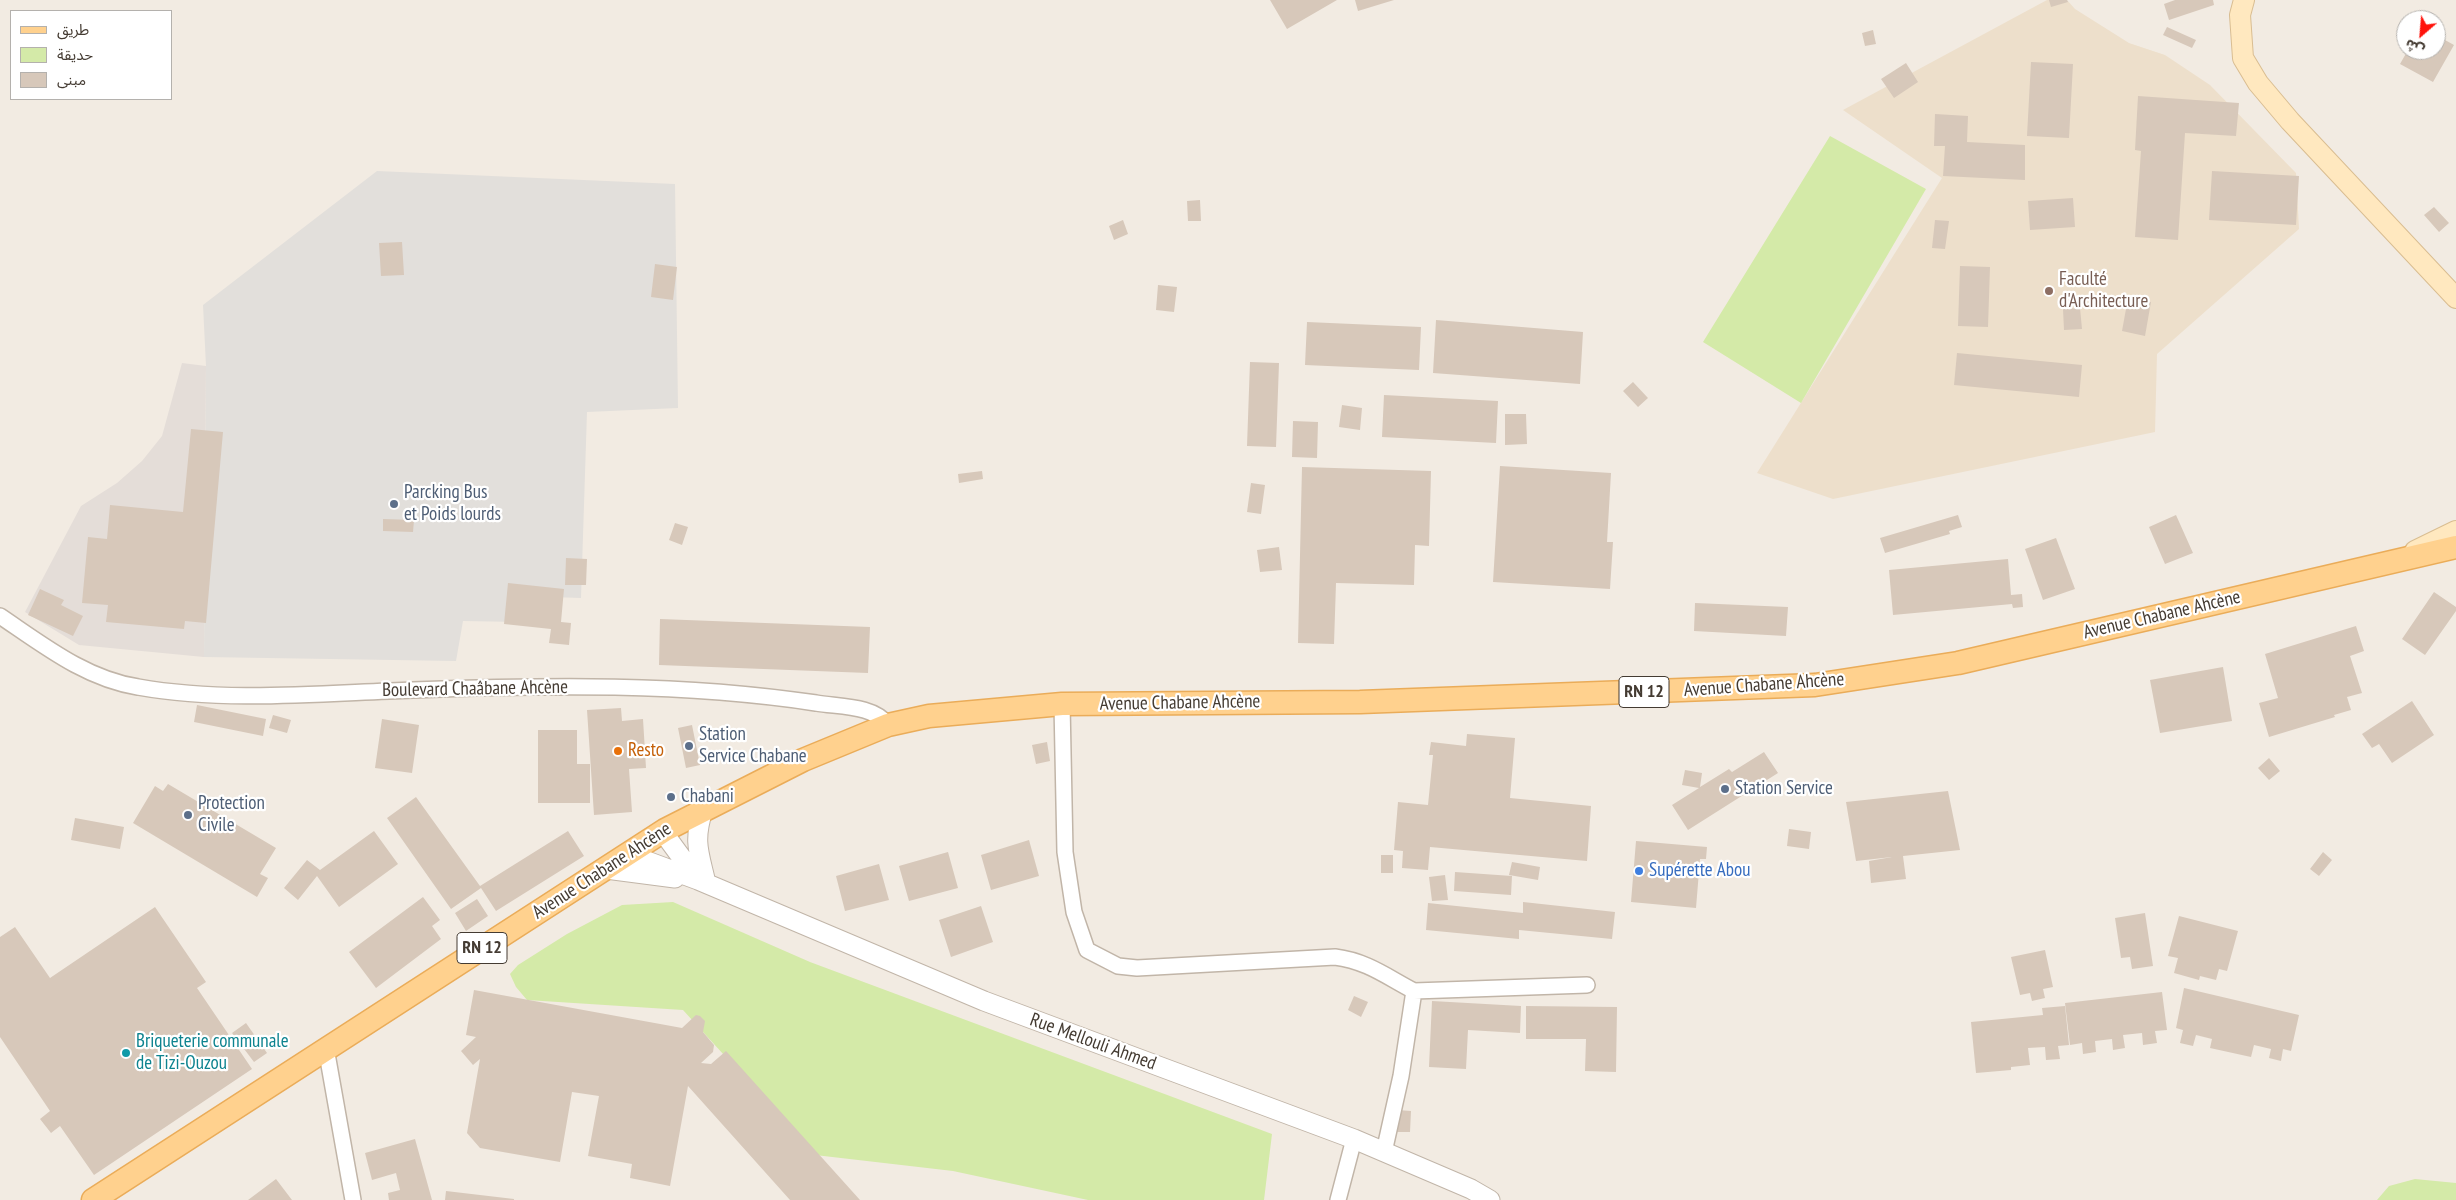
<!DOCTYPE html>
<html>
<head>
<meta charset="utf-8">
<style>
  body { margin:0 }
  #map { position:relative; width:2456px; height:1200px; overflow:hidden; background:#f2ebe2; font-family:"PT Sans Narrow","Noto Sans Arabic",sans-serif }
  canvas { display:block }
  .legend { position:absolute; left:10px; top:10px; width:162px; height:90px; box-sizing:border-box; background:#fff; border:1px solid #b4b1ad; margin:0; padding:6px 9px; list-style:none; font-size:15px; color:#443b32 }
  .legend li { display:flex; align-items:center; gap:10px; height:25px }
  .legend b { width:25px; border:1px solid #b4b1ad }
  .north { position:absolute; left:2396px; top:10px; width:50px; height:50px; box-sizing:border-box; background:#fff; border:1px solid #b4b1ad; border-radius:50%; rotate:207deg; font-size:14px; font-weight:700; line-height:20px; text-align:center; color:#443b32 }
  .north::after { content:''; display:block; margin:auto; width:18px; height:22px; background:#ff130c; clip-path:polygon(50% 0,100% 100%,50% 72%,0 100%) }
</style>
</head>
<body>
<div id="map">
<canvas width="2456" height="1200"></canvas>
<ul class="legend">
<li><b style="height:6px;background:#ffd18e"></b>طريق</li>
<li><b style="height:14px;background:#d4eaa8"></b>حديقة</li>
<li><b style="height:14px;background:#d7c8ba"></b>مبنى</li>
</ul>
<div class="north">ش</div>
</div>
<script>
const c = document.querySelector('canvas').getContext('2d');
c.lineJoin = 'round';
function paint(path, color) {
  c.fillStyle = color;
  c.fill(path, 'evenodd');
}
function trace(path, color, width, dash) {
  c.strokeStyle = color;
  c.lineWidth = width;
  c.lineCap = dash ? 'butt' : 'round';
  c.setLineDash(dash || []);
  c.stroke(path);
}
function write(font, color, halo, rows, align = 'center') {
  c.font = font + ' "PT Sans Narrow",sans-serif';
  c.lineWidth = 4.5;
  c.setLineDash([]);
  c.textBaseline = 'middle';
  c.strokeStyle = halo;
  c.fillStyle = color;
  for (const [text, x, y, turn = 0] of rows) {
    c.save();
    c.translate(x, y);
    c.rotate((+turn || 0) * Math.PI / 180);
    c.textAlign = isNaN(turn) ? turn : align;
    if (halo) c.strokeText(text, 0, 0);
    c.fillText(text, 0, 0);
    c.restore();
  }
}
paint(new Path2D(`
  M 182,363 L 206,366 L 204,657 L 79,645 L 25,612 L 81,506 L 117,483 L 142,461 L 162,436 Z`), '#e4ddd8');
paint(new Path2D(`
  M 2047,0 L 2067,0 L 2075,9 L 2129,43 L 2165,55 L 2210,85 L 2296,173 L 2299,229 L 2157,354 L 2155,432 L 1833,499 L 1757,473 L 1942,178 L 1843,110 Z`), '#eddfcb');
paint(new Path2D(`
  M 1830,136 L 1926,189 L 1801,403 L 1703,342 Z
  M 673,902 L 810,962 L 1272,1134 L 1264,1200 L 1088,1200 L 953,1171 L 815,1155 L 683,1010 L 527,1000 L 516,987 L 510,974 L 518,965 L 567,934 L 622,905 Z
  M 2415,1179 L 2456,1183 L 2456,1200 L 2377,1200 L 2389,1186 Z`), '#d4eaa8');
paint(new Path2D(`
  M 377,171 L 675,184 L 678,408 L 587,412 L 581,598 L 520,596 L 521,622 L 463,621 L 456,661 L 204,657 L 206,366 L 203,305 Z`), '#e2dfdb');
paint(new Path2D(`
  M 1270,0 L 1337,0 L 1287,29 Z
  M 1355,0 L 1394,0 L 1358,11 Z
  M 2049,0 L 2067,0 L 2068,2 L 2051,7 Z
  M 2175,0 L 2213,0 L 2214,5 L 2169,20 L 2164,4 Z
  M 2167,27 L 2196,40 L 2192,48 L 2163,35 Z
  M 1873,30 L 1876,44 L 1865,46 L 1862,33 Z
  M 2436,35 L 2454,45 L 2433,82 L 2400,64 L 2408,50 L 2436,50 Z
  M 2031,62 L 2073,64 L 2069,138 L 2027,136 Z
  M 1906,63 L 1918,82 L 1894,98 L 1881,79 Z
  M 2138,96 L 2239,103 L 2236,136 L 2185,133 L 2178,240 L 2135,237 L 2141,151 L 2135,150 Z
  M 1935,114 L 1968,116 L 1967,142 L 2025,145 L 2025,180 L 1943,176 L 1945,146 L 1934,146 Z
  M 2212,171 L 2299,176 L 2296,225 L 2209,220 Z
  M 2073,198 L 2075,227 L 2030,230 L 2028,201 Z
  M 1200,200 L 1201,221 L 1188,221 L 1187,201 Z
  M 2434,207 L 2449,223 L 2439,232 L 2424,215 Z
  M 1123,220 L 1128,234 L 1114,240 L 1109,226 Z
  M 1935,220 L 1949,221 L 1945,249 L 1932,248 Z
  M 402,242 L 404,275 L 381,276 L 379,243 Z
  M 655,264 L 677,267 L 673,300 L 651,297 Z
  M 1960,266 L 1990,267 L 1988,327 L 1958,326 Z
  M 1158,285 L 1177,287 L 1174,312 L 1156,310 Z
  M 2128,298 L 2151,302 L 2145,336 L 2122,331 Z
  M 2080,308 L 2082,329 L 2064,330 L 2063,309 Z
  M 1436,320 L 1583,332 L 1580,384 L 1433,373 Z
  M 1307,322 L 1421,327 L 1419,370 L 1305,365 Z
  M 1957,353 L 2082,365 L 2079,397 L 1954,385 Z
  M 1250,362 L 1279,363 L 1276,447 L 1247,446 Z
  M 1633,382 L 1648,398 L 1638,407 L 1623,391 Z
  M 1384,395 L 1498,401 L 1496,443 L 1382,437 Z
  M 1342,405 L 1362,408 L 1360,430 L 1339,427 Z
  M 1505,414 L 1526,414 L 1527,444 L 1505,445 Z
  M 1293,421 L 1318,422 L 1317,458 L 1292,457 Z
  M 191,429 L 223,432 L 206,623 L 185,621 L 184,629 L 106,622 L 108,605 L 82,603 L 88,537 L 107,539 L 110,505 L 183,512 Z
  M 1500,466 L 1611,473 L 1607,542 L 1613,542 L 1610,589 L 1493,582 Z
  M 1302,467 L 1431,471 L 1429,546 L 1415,545 L 1414,585 L 1336,583 L 1334,644 L 1298,643 Z
  M 982,471 L 983,479 L 959,483 L 958,474 Z
  M 1251,483 L 1265,485 L 1261,514 L 1247,512 Z
  M 1958,515 L 1962,527 L 1949,531 L 1950,534 L 1885,553 L 1880,538 Z
  M 2176,515 L 2193,553 L 2165,564 L 2149,527 Z
  M 383,519 L 414,520 L 413,532 L 383,531 Z
  M 675,523 L 688,527 L 682,545 L 669,540 Z
  M 2056,538 L 2075,589 L 2043,600 L 2025,549 Z
  M 1279,547 L 1282,570 L 1260,572 L 1257,550 Z
  M 566,558 L 587,559 L 586,585 L 565,585 Z
  M 2008,559 L 2011,595 L 2022,594 L 2023,607 L 2013,608 L 2012,604 L 1893,615 L 1889,570 Z
  M 508,583 L 564,589 L 561,622 L 571,623 L 569,645 L 549,643 L 551,629 L 504,624 Z
  M 40,589 L 64,600 L 61,605 L 83,616 L 73,636 L 28,615 Z
  M 2434,592 L 2456,607 L 2456,611 L 2425,655 L 2402,639 Z
  M 1695,603 L 1788,607 L 1786,636 L 1694,631 Z
  M 660,619 L 870,627 L 868,673 L 659,665 Z
  M 2356,626 L 2364,651 L 2350,656 L 2362,693 L 2347,697 L 2351,710 L 2334,715 L 2335,717 L 2269,737 L 2259,703 L 2278,698 L 2265,654 Z
  M 2223,667 L 2232,721 L 2160,733 L 2150,680 Z
  M 2412,701 L 2434,735 L 2392,763 L 2379,744 L 2372,748 L 2362,734 Z
  M 197,705 L 266,719 L 263,736 L 194,722 Z
  M 621,708 L 622,721 L 643,719 L 646,768 L 629,769 L 632,812 L 594,815 L 587,710 Z
  M 273,715 L 291,720 L 287,733 L 269,728 Z
  M 382,719 L 419,725 L 412,773 L 375,768 Z
  M 692,725 L 700,765 L 686,768 L 678,728 Z
  M 538,730 L 577,730 L 577,764 L 590,764 L 590,803 L 538,803 Z
  M 1467,734 L 1515,738 L 1510,798 L 1591,806 L 1587,861 L 1430,847 L 1428,870 L 1402,868 L 1403,851 L 1394,850 L 1398,802 L 1428,805 L 1433,755 L 1429,755 L 1431,742 L 1466,746 Z
  M 1047,742 L 1050,761 L 1036,764 L 1032,745 Z
  M 1764,752 L 1778,773 L 1688,830 L 1672,805 L 1699,788 L 1682,785 L 1685,770 L 1702,773 L 1700,787 L 1729,769 L 1732,772 Z
  M 2269,758 L 2280,771 L 2269,780 L 2258,768 Z
  M 168,784 L 276,848 L 260,874 L 268,878 L 257,897 L 133,823 L 155,786 L 163,791 Z
  M 1948,791 L 1960,850 L 1903,856 L 1906,879 L 1871,883 L 1869,861 L 1892,857 L 1856,861 L 1846,802 Z
  M 416,797 L 480,886 L 568,831 L 584,856 L 496,911 L 481,888 L 451,909 L 387,818 Z
  M 75,818 L 124,827 L 120,849 L 71,840 Z
  M 1789,829 L 1811,832 L 1809,849 L 1787,846 Z
  M 374,831 L 398,864 L 339,907 L 317,876 L 298,900 L 284,888 L 307,860 L 320,870 Z
  M 1029,840 L 1039,876 L 991,890 L 981,855 Z
  M 1636,841 L 1707,847 L 1706,859 L 1700,859 L 1696,908 L 1631,902 Z
  M 948,852 L 958,888 L 909,901 L 899,866 Z
  M 2323,852 L 2332,860 L 2319,876 L 2310,869 Z
  M 1381,855 L 1393,855 L 1393,873 L 1381,873 Z
  M 1512,862 L 1540,867 L 1538,880 L 1509,875 Z
  M 879,864 L 889,900 L 845,911 L 836,876 Z
  M 1455,872 L 1512,876 L 1511,895 L 1454,891 Z
  M 1445,875 L 1448,900 L 1432,901 L 1429,877 Z
  M 423,897 L 440,920 L 432,926 L 441,939 L 376,988 L 349,952 Z
  M 477,899 L 488,916 L 466,931 L 455,913 Z
  M 1523,902 L 1615,912 L 1612,939 L 1519,930 L 1519,939 L 1426,930 L 1428,903 L 1523,913 Z
  M 981,906 L 993,942 L 951,957 L 939,920 Z
  M 155,907 L 206,982 L 197,988 L 252,1069 L 94,1175 L 60,1126 L 51,1133 L 40,1119 L 50,1111 L 0,1037 L 0,937 L 15,927 L 50,978 Z
  M 2145,913 L 2153,966 L 2132,969 L 2130,957 L 2121,958 L 2115,918 Z
  M 2179,916 L 2238,931 L 2227,971 L 2219,969 L 2216,980 L 2200,976 L 2199,980 L 2174,973 L 2178,958 L 2168,956 Z
  M 2045,950 L 2053,987 L 2043,989 L 2045,998 L 2032,1001 L 2030,993 L 2020,995 L 2011,957 Z
  M 2184,988 L 2299,1015 L 2291,1051 L 2283,1049 L 2281,1061 L 2269,1058 L 2271,1049 L 2254,1045 L 2251,1057 L 2210,1048 L 2212,1039 L 2196,1035 L 2193,1046 L 2180,1043 L 2183,1030 L 2176,1028 Z
  M 474,990 L 682,1028 L 696,1015 L 700,1016 L 705,1021 L 703,1032 L 714,1045 L 713,1052 L 701,1063 L 711,1064 L 726,1051 L 860,1200 L 790,1200 L 688,1086 L 670,1186 L 630,1178 L 632,1164 L 588,1156 L 599,1096 L 572,1092 L 560,1162 L 480,1148 L 467,1133 L 480,1059 L 473,1065 L 461,1051 L 476,1037 L 466,1035 Z
  M 2162,992 L 2167,1030 L 2155,1031 L 2157,1043 L 2143,1045 L 2142,1033 L 2123,1035 L 2125,1048 L 2113,1050 L 2112,1039 L 2095,1041 L 2096,1052 L 2083,1054 L 2082,1043 L 2070,1045 L 2065,1003 Z
  M 1354,996 L 1368,1002 L 1361,1017 L 1348,1010 Z
  M 1432,1001 L 1521,1006 L 1520,1033 L 1468,1030 L 1466,1069 L 1429,1067 Z
  M 1526,1006 L 1617,1007 L 1616,1072 L 1585,1071 L 1586,1039 L 1526,1039 Z
  M 2065,1006 L 2069,1045 L 2058,1046 L 2060,1059 L 2046,1060 L 2045,1047 L 2028,1048 L 2030,1065 L 2011,1067 L 2011,1070 L 1976,1073 L 1971,1022 L 2043,1015 L 2042,1008 Z
  M 246,1023 L 267,1053 L 254,1062 L 232,1033 Z
  M 1397,1110 L 1411,1111 L 1410,1132 L 1397,1132 Z
  M 415,1139 L 432,1200 L 389,1200 L 388,1193 L 400,1190 L 396,1173 L 372,1180 L 365,1153 Z
  M 276,1179 L 292,1200 L 248,1200 Z
  M 446,1191 L 514,1199 L 514,1200 L 445,1200 Z`), '#d7c8ba');
const minor = new Path2D(`
  M 0,616 C 43,645 86,679 138,687 C 228,703 322,693 413,690 C 548,685 682,683 816,703 C 839,707 874,705 888,725
  M 1062,704 L 1065,852 L 1074,912 L 1087,950 L 1118,966 L 1137,968 L 1335,957 C 1367,961 1387,977 1414,991 L 1401,1076 L 1384,1152
  M 1414,991 L 1587,985
  M 326,1048 L 353,1200
  M 1338,1200 L 1354,1139`);
const tertiary = new Path2D(`
  M 703,810 C 693,842 699,852 706,883
  M 665,830 L 668,839 L 698,880
  M 628,854 L 698,880 L 984,1001 L 1354,1139 L 1471,1189 L 1490,1200
  M 606,869 L 675,878`);
const secondary = new Path2D(`
  M 2244,0 L 2240,15 L 2243,58 L 2258,83 L 2290,121 L 2456,298
  M 2415,551 L 2456,531`);
const primary = new Path2D(`
  M 93,1200 L 665,830 L 803,760 L 888,725 L 929,716 L 1062,704 L 1360,702 L 1815,685 L 1958,663 L 2456,547`);
trace(minor, '#c1b5a8', 18);
trace(tertiary, '#c1b5a8', 21);
trace(secondary, '#d9bd91', 22);
trace(primary, '#eaac59', 25);
trace(minor, '#fff', 15);
trace(tertiary, '#fff', 19);
trace(secondary, '#ffe8bf', 20);
trace(primary, '#ffd18e', 22);
for (const [x, y, r, color] of [
  [2049,291,5,"#8d6e63"],
  [394,504,5,"#5c6f8a"],
  [689,746,5,"#5c6f8a"],
  [618,751,5,"#e8710a"],
  [1725,789,5,"#5c6f8a"],
  [671,797,5,"#5c6f8a"],
  [188,815,5,"#5c6f8a"],
  [1639,871,5,"#3f7fe0"],
  [126,1053,5,"#0f9aa8"]
]) {
  const dot = new Path2D();
  dot.arc(x, y, r, 0, 2 * Math.PI);
  c.fillStyle = color;
  c.fill(dot);
  trace(dot, '#fff', 2);
}
for (const [x, y, w] of [
  [1644,692,50],
  [482,948,50]
]) {
  const box = new Path2D();
  box.roundRect(x - w / 2, y - 15.5, w, 31, 4);
  c.fillStyle = '#fff';
  c.fill(box);
  trace(box, '#443b32', 1);
}
write('bold 18px', '#443b32', null, [
  ["RN 12",1644,692],
  ["RN 12",482,948]
]);
write('19px', '#785e54', '#fff', [
  ["Faculté",2059,280],
  ["d'Architecture",2059,302]
], 'left');
write('19px', '#4e5e75', '#fff', [
  ["Parcking Bus",404,493],
  ["et Poids lourds",404,515],
  ["Station",699,735],
  ["Service Chabane",699,757],
  ["Station Service",1735,789],
  ["Chabani",681,797],
  ["Protection",198,804],
  ["Civile",198,826]
], 'left');
write('19px', '#443b32', '#fff', [
  ["Avenue Chabane Ahcène",2162,615,-13],
  ["Avenue Chabane Ahcène",1764,685,-4],
  ["Boulevard Chaâbane Ahcène",475,689,-1],
  ["Avenue Chabane Ahcène",1180,703,-1],
  ["Avenue Chabane Ahcène",602,871,-33],
  ["Rue Mellouli Ahmed",1093,1042,20]
]);
write('19px', '#c56008', '#fff', [
  ["Resto",628,751]
], 'left');
write('19px', '#366cbe', '#fff', [
  ["Supérette Abou",1649,871]
], 'left');
write('19px', '#0d838f', '#fff', [
  ["Briqueterie communale",136,1042],
  ["de Tizi-Ouzou",136,1064]
], 'left');
</script>
</body>
</html>
